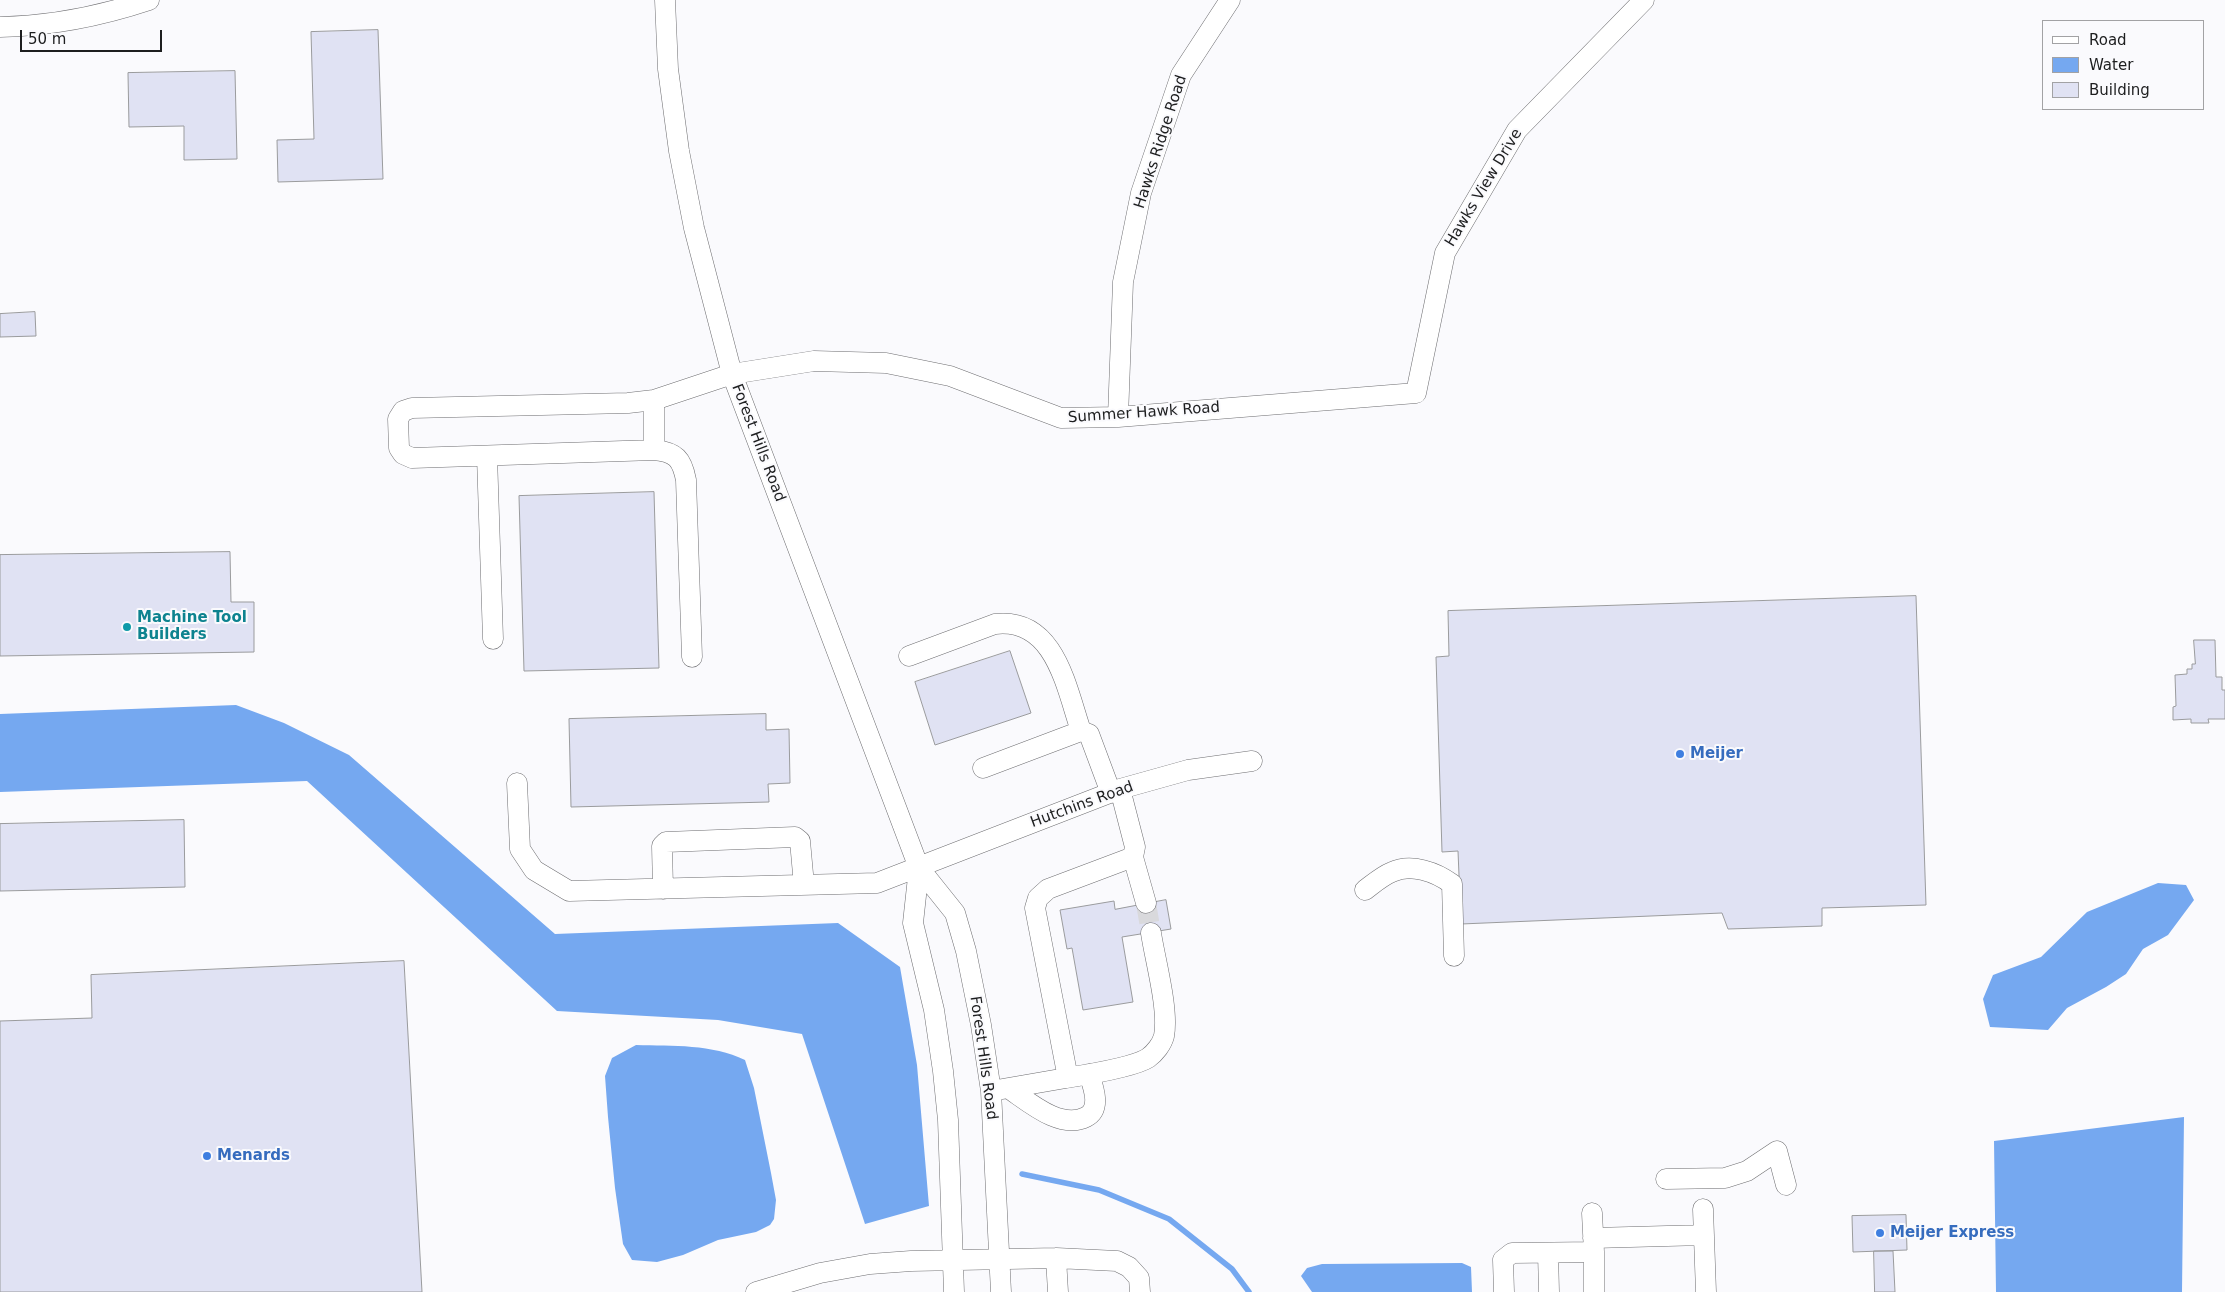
<!DOCTYPE html>
<html>
<head>
<meta charset="utf-8">
<style>
  body { margin:0 }
  #map { position:relative; width:2225px; height:1292px; overflow:hidden; background:#fafafd; font-family:"DejaVu Sans",sans-serif }
  canvas { display:block }
  .legend { position:absolute; left:2042px; top:20px; width:162px; height:90px; box-sizing:border-box; background:#fafafd; border:1px solid #a2a2a4; margin:0; padding:6px 9px; list-style:none; font-size:15px; color:#1d1e1f }
  .legend li { display:flex; align-items:center; gap:10px; height:25px }
  .legend b { width:25px; border:1px solid #a2a2a4 }
  .scale { position:absolute; left:20px; top:30px; width:142px; height:22px; box-sizing:border-box; border:2px solid #1d1e1f; border-top:0; padding-left:6px; font-size:15px; line-height:18px; white-space:nowrap; color:#1d1e1f; -webkit-text-stroke:4px #fafafd; paint-order:stroke }
</style>
</head>
<body>
<div id="map">
<canvas width="2225" height="1292"></canvas>
<ul class="legend">
<li><b style="height:6px;background:#fff"></b>Road</li>
<li><b style="height:14px;background:#75a8f0"></b>Water</li>
<li><b style="height:14px;background:#e0e2f3"></b>Building</li>
</ul>
<div class="scale">50 m</div>
</div>
<script>
const c = document.querySelector('canvas').getContext('2d');
c.lineJoin = 'round';
function paint(path, color) {
  c.fillStyle = color;
  c.fill(path, 'evenodd');
}
function trace(path, color, width, dash) {
  c.strokeStyle = color;
  c.lineWidth = width;
  c.lineCap = dash ? 'butt' : 'round';
  c.setLineDash(dash || []);
  c.stroke(path);
}
function write(font, color, halo, rows, align = 'center') {
  c.font = font + ' "DejaVu Sans",sans-serif';
  c.lineWidth = 4;
  c.setLineDash([]);
  c.textBaseline = 'middle';
  c.strokeStyle = halo;
  c.fillStyle = color;
  for (const [text, x, y, turn = 0] of rows) {
    c.save();
    c.translate(x, y);
    c.rotate((+turn || 0) * Math.PI / 180);
    c.textAlign = isNaN(turn) ? turn : align;
    if (halo) c.strokeText(text, 0, 0);
    c.fillText(text, 0, 0);
    c.restore();
  }
}
paint(new Path2D(`
  M 236,705 L 284,723 L 349,755 L 555,934 L 838,923 L 900,967 L 917,1065 L 929,1206 L 865,1224 L 802,1034 L 718,1020 L 557,1011 L 307,781 L 0,792 L 0,714 Z
  M 2158,883 L 2186,885 L 2194,900 L 2168,935 L 2143,949 L 2126,974 L 2106,987 L 2067,1008 L 2048,1030 L 1990,1027 L 1983,999 L 1993,975 L 2041,957 L 2087,912 Z
  M 636,1045 C 673,1046 712,1044 745,1060 L 754,1088 L 771,1173 L 776,1200 L 774,1219 L 770,1225 L 756,1232 L 718,1240 L 683,1255 L 657,1262 L 632,1260 L 623,1244 L 615,1188 L 608,1117 L 605,1076 L 612,1058 Z
  M 2184,1117 L 2182,1292 L 1996,1292 L 1994,1141 Z
  M 1462,1263 L 1471,1267 L 1472,1292 L 1312,1292 L 1301,1276 L 1307,1268 L 1322,1264 Z`), '#75a8f0');
trace(new Path2D(`
  M 1022,1174 L 1099,1190 L 1169,1219 L 1232,1269 L 1249,1292`), '#75a8f0', 5.5);
const building = new Path2D(`
  M 378,30 L 383,179 L 278,182 L 277,140 L 314,139 L 311,32 Z
  M 235,71 L 237,159 L 184,160 L 184,126 L 129,127 L 128,73 Z
  M 35,312 L 36,336 L 0,337 L 0,314 Z
  M 654,492 L 659,668 L 524,671 L 519,496 Z
  M 230,552 L 231,602 L 254,602 L 254,652 L 0,656 L 0,555 Z
  M 1916,596 L 1926,905 L 1822,908 L 1822,926 L 1728,929 L 1722,913 L 1461,924 L 1458,851 L 1442,852 L 1436,657 L 1449,656 L 1448,611 Z
  M 2194,640 L 2215,640 L 2216,677 L 2222,677 L 2222,690 L 2225,690 L 2225,719 L 2208,719 L 2209,723 L 2191,723 L 2191,719 L 2173,720 L 2173,707 L 2176,706 L 2175,675 L 2187,674 L 2187,669 L 2192,669 L 2192,664 L 2195,664 Z
  M 1010,651 L 1031,713 L 935,745 L 915,682 Z
  M 766,714 L 766,730 L 789,729 L 790,783 L 768,784 L 769,802 L 571,807 L 569,719 Z
  M 184,820 L 185,887 L 0,891 L 0,824 Z
  M 1166,900 L 1171,929 L 1122,937 L 1133,1002 L 1083,1010 L 1072,948 L 1067,949 L 1060,910 L 1114,901 L 1115,909 Z
  M 404,961 L 422,1292 L 0,1292 L 0,1021 L 92,1018 L 91,975 Z
  M 1906,1215 L 1907,1250 L 1853,1252 L 1852,1216 Z
  M 1874,1251 L 1893,1251 L 1895,1292 L 1875,1292 Z`);
paint(building, '#e0e2f3');
trace(building, '#9a9b9d', 1);
trace(new Path2D(`
  M 1146,903 L 1151,933`), '#d9d9dc', 20, [20, 10]);
const minor = new Path2D(`
  M 665,0 L 668,69 L 679,151 L 694,228 L 732,374 L 919,868 L 955,913 L 966,951 L 981,1025 L 991,1091 L 1001,1292
  M 0,27 C 50,26 101,16 149,0
  M 654,400 L 654,450 C 676,452 682,459 686,480 L 692,657
  M 1118,417 L 1123,282 L 1141,193 L 1181,75 L 1230,0
  M 654,450 L 412,458 L 403,454 L 399,448 L 398,419 L 403,411 L 412,408 L 628,403 L 654,400 L 732,374 L 814,361 L 886,363 L 950,376 L 1061,418 L 1118,417 L 1416,393 L 1445,253 L 1517,130 L 1644,0
  M 487,456 L 493,639
  M 909,656 L 995,624 C 1055,617 1066,687 1081,731
  M 983,768 L 1081,731 L 1089,734 L 1111,793
  M 517,783 L 520,849 L 534,870 L 569,891 L 877,883 L 1120,789 L 1188,770 L 1252,761
  M 1133,857 L 1146,903
  M 919,868 L 913,923 L 934,1010 L 943,1071 L 948,1120 L 954,1292
  M 663,889 L 662,846 L 666,842 L 795,837 L 800,841 L 804,885
  M 1365,890 C 1373,884 1382,876 1392,872 C 1411,863 1436,872 1452,884 L 1454,956
  M 1066,1078 C 1085,1075 1134,1067 1148,1058 C 1155,1053 1162,1044 1164,1036 C 1169,1009 1155,960 1151,933
  M 1008,1088 C 1029,1102 1060,1130 1086,1117 C 1102,1109 1093,1086 1089,1074
  M 991,1091 L 1066,1078 L 1067,1073 L 1035,908 L 1038,898 L 1048,889 L 1133,857 L 1135,847 L 1120,789
  M 1666,1179 L 1725,1178 L 1747,1171 L 1777,1151 L 1786,1185
  M 1703,1209 L 1706,1292
  M 1593,1238 L 1704,1235
  M 1594,1252 L 1594,1292
  M 1548,1253 L 1549,1292
  M 1056,1258 L 1058,1292
  M 756,1292 L 820,1273 L 870,1264 L 911,1261 L 1056,1258 L 1117,1261 L 1129,1267 L 1139,1278 L 1140,1292
  M 1504,1292 L 1503,1260 L 1512,1253 L 1594,1252 L 1592,1213`);
trace(minor, '#6e6e71', 21);
trace(minor, '#fff', 20);
for (const [x, y, r, color] of [
  [127,627,5,"#0f9aa8"],
  [1680,754,5,"#3f7fe0"],
  [207,1156,5,"#3f7fe0"],
  [1880,1233,5,"#3f7fe0"]
]) {
  const dot = new Path2D();
  dot.arc(x, y, r, 0, 2 * Math.PI);
  c.fillStyle = color;
  c.fill(dot);
  trace(dot, '#fafafd', 2);
}
write('15px', '#1d1e1f', '#fafafd', [
  ["Hawks Ridge Road",1161,142,-72],
  ["Hawks View Drive",1484,188,-59],
  ["Summer Hawk Road",1144,413,-4],
  ["Forest Hills Road",758,443,69],
  ["Hutchins Road",1082,805,-20],
  ["Forest Hills Road",983,1058,82]
]);
write('bold 15px', '#0d838f', '#fafafd', [
  ["Machine Tool",137,618],
  ["Builders",137,635]
], 'left');
write('bold 15px', '#366cbe', '#fafafd', [
  ["Meijer",1690,754],
  ["Menards",217,1156],
  ["Meijer Express",1890,1233]
], 'left');
</script>
</body>
</html>
